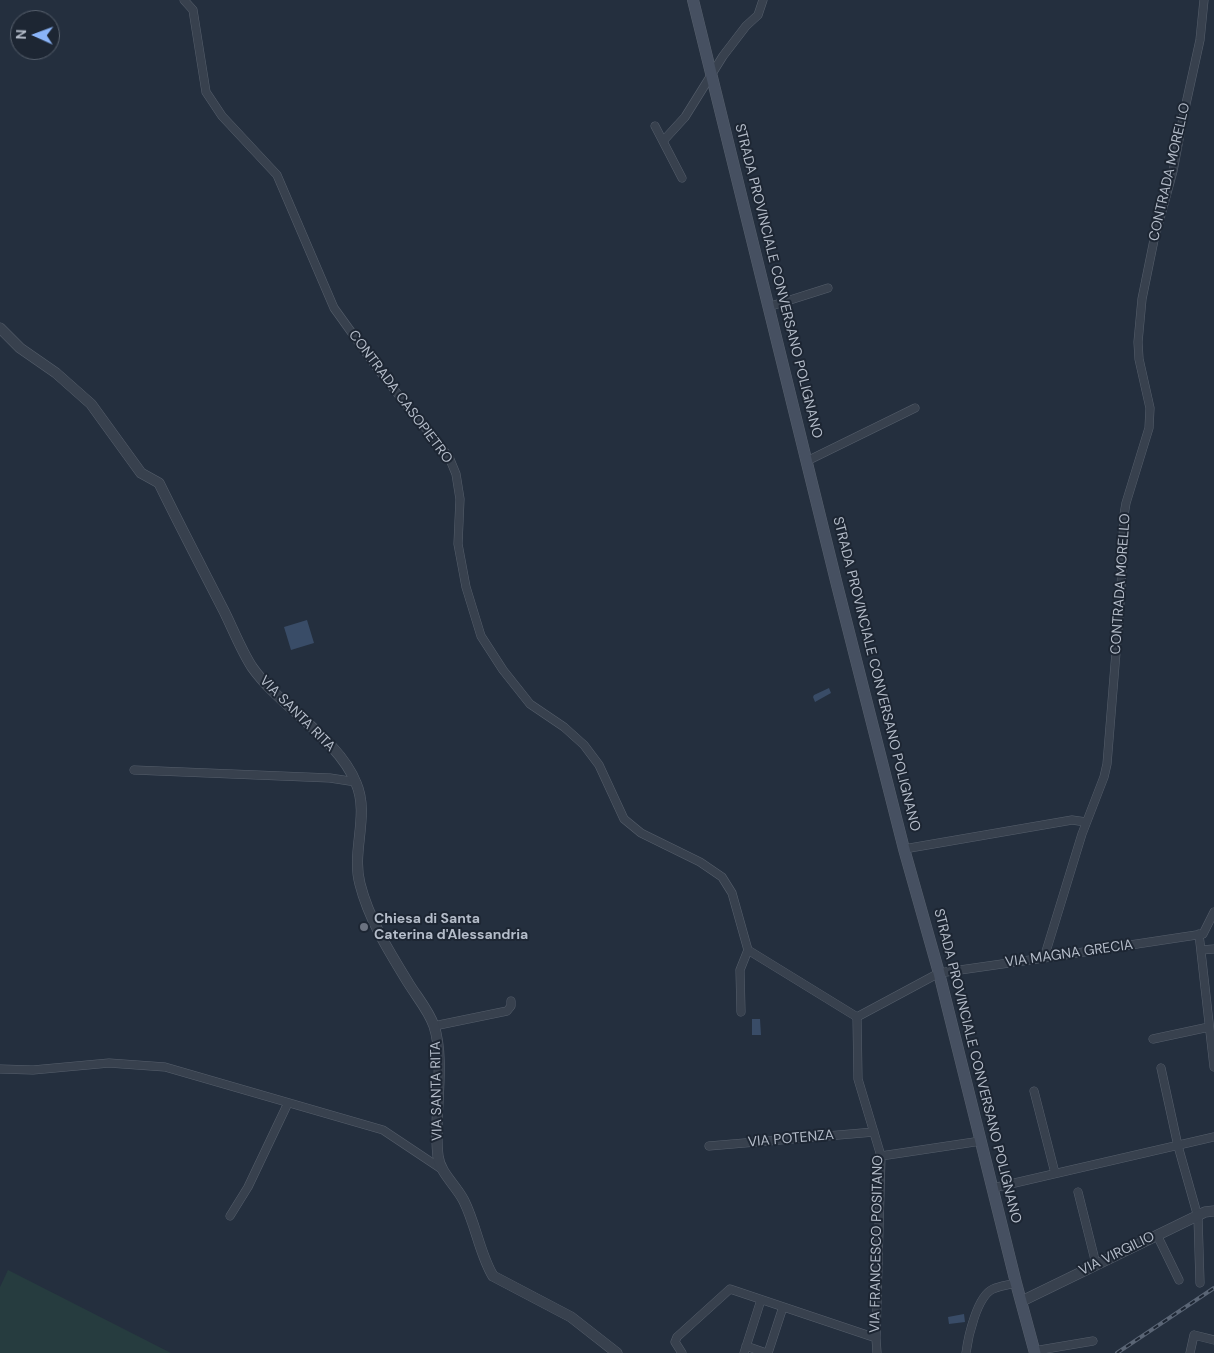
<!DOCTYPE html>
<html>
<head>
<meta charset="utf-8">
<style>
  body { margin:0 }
  #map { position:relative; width:1214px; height:1353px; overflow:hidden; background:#242f3e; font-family:"DM Sans",sans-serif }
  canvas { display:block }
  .north { position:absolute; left:10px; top:10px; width:50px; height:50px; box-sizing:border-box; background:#1d2633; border:1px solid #59626f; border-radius:50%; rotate:272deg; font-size:14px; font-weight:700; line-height:20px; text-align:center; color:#b4bcc9 }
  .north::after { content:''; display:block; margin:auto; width:18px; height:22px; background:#8ab4f8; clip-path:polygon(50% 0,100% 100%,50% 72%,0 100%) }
</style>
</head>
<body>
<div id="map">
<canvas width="1214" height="1353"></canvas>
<div class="north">N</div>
</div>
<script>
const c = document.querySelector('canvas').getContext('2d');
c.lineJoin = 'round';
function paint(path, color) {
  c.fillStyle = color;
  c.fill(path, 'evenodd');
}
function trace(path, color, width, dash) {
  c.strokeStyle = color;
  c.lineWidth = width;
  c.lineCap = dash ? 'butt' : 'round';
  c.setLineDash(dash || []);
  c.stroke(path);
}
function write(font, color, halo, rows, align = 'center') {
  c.font = font + ' "DM Sans",sans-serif';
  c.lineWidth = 4;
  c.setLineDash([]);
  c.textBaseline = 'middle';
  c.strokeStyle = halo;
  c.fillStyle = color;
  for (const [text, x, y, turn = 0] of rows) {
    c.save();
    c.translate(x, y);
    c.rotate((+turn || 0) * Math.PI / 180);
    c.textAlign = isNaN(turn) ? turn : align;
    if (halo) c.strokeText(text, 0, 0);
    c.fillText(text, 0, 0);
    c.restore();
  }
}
paint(new Path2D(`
  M 8,1270 L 171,1353 L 0,1353 L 0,1287 Z`), '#263c3f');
paint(new Path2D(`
  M 307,620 L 314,643 L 291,650 L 284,627 Z
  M 829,688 L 831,693 L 815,702 L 813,697 L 814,695 Z
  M 752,1019 L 760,1019 L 761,1035 L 752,1035 Z
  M 964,1314 L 965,1322 L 949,1324 L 948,1317 Z`), '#394c67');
const minor = new Path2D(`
  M 184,0 L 193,10 L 206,92 L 222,116 L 277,175 L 334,308 L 380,372 L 449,457 L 456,474 L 460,499 L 458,544 L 466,587 L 481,636 L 503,670 L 530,704 L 564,727 L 584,745 L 599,765 L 624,819 L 641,833 L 700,862 L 722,877 L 732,893 L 748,950 L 857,1017 L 939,973 L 1044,958 L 1203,934 L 1214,912
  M 655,126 L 682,178
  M 664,140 L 685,117 L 723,56 L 746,26 L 758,15 L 763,0
  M 768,307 L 828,288
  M 807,461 L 915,408
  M 134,770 L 330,778 L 356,782
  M 904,849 L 1072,820 L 1086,822
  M 1199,934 L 1214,1067
  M 1201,950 L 1214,949
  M 1044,958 L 1082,834 L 1104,777 L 1107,764 L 1121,590 L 1124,515 L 1126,503 L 1149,428 L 1150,408 L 1139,359 L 1138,342 L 1142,299 L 1154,240 L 1173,171 L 1184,113 L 1200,40 L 1204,0
  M 741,1012 L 740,970 L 748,950
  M 857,1017 L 858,1079 L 881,1156 L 876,1338 L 877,1353
  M 434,1026 L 507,1011 L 511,1006 L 511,1001
  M 1153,1039 L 1209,1027
  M 1161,1068 L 1178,1146 L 1198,1217 L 1200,1283
  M 0,1069 L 33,1070 L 109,1063 L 165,1067 L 383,1130 L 440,1168
  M 1034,1091 L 1055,1173
  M 709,1146 L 874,1132
  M 881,1156 L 981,1141
  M 993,1188 L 1214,1137
  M 1078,1192 L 1096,1264
  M 230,1216 L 248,1187 L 288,1103
  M 1157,1235 L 1179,1280
  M 746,1346 L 766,1353
  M 1034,1351 L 1093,1341
  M 682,1353 L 675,1342 L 677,1337 L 730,1289 L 876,1338
  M 744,1353 L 761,1300
  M 768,1353 L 783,1307
  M 966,1353 C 968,1337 977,1296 993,1289 C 1000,1286 1009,1285 1016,1283
  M 1190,1353 L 1194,1335 L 1214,1340`);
const tertiary = new Path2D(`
  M 0,328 L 20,348 L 56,373 L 91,404 L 141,473 L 159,483 C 180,526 202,568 224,611 C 233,629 241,650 252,667 C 280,707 338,738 356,783 C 370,815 351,851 360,884 C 369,920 390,953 409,984 C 417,997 429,1011 434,1026 C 446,1063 433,1116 438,1156 C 440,1173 456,1185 464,1201 C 476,1225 480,1255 493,1276 L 571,1317 L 617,1353
  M 1022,1301 L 1205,1212 L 1214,1211`);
const secondary = new Path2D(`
  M 693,0 L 837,585 L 904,849 L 939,973 L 1016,1283 L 1035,1353`);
trace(minor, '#565f6c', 9);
trace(tertiary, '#565f6c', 11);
trace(secondary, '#565f6c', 12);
trace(minor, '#38414e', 8);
trace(tertiary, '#38414e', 10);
trace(secondary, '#465061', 11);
const rail = new Path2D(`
  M 1117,1353 L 1214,1288`);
trace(rail, '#5a6575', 4);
trace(rail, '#1d2633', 2, [5.5]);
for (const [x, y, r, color] of [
  [364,927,5,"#6b7280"]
]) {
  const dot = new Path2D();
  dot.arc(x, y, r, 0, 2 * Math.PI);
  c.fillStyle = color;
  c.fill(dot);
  trace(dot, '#1d2633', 2);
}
write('14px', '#b4bcc9', '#1d2633', [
  ["CONTRADA MORELLO",1170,172,-77],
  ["STRADA PROVINCIALE CONVERSANO POLIGNANO",778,281,76],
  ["CONTRADA CASOPIETRO",400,397,53],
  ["CONTRADA MORELLO",1121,584,-86],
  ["STRADA PROVINCIALE CONVERSANO POLIGNANO",876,674,76],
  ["VIA SANTA RITA",297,714,45],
  ["VIA MAGNA GRECIA",1069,954,-8],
  ["STRADA PROVINCIALE CONVERSANO POLIGNANO",977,1066,76],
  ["VIA SANTA RITA",437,1091,-91],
  ["VIA POTENZA",791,1139,-5],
  ["VIA FRANCESCO POSITANO",877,1244,-89],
  ["VIA VIRGILIO",1117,1254,-26]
]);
write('bold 14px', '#b4bcc9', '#1d2633', [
  ["Chiesa di Santa",374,919],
  ["Caterina d'Alessandria",374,935]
], 'left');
</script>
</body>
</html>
